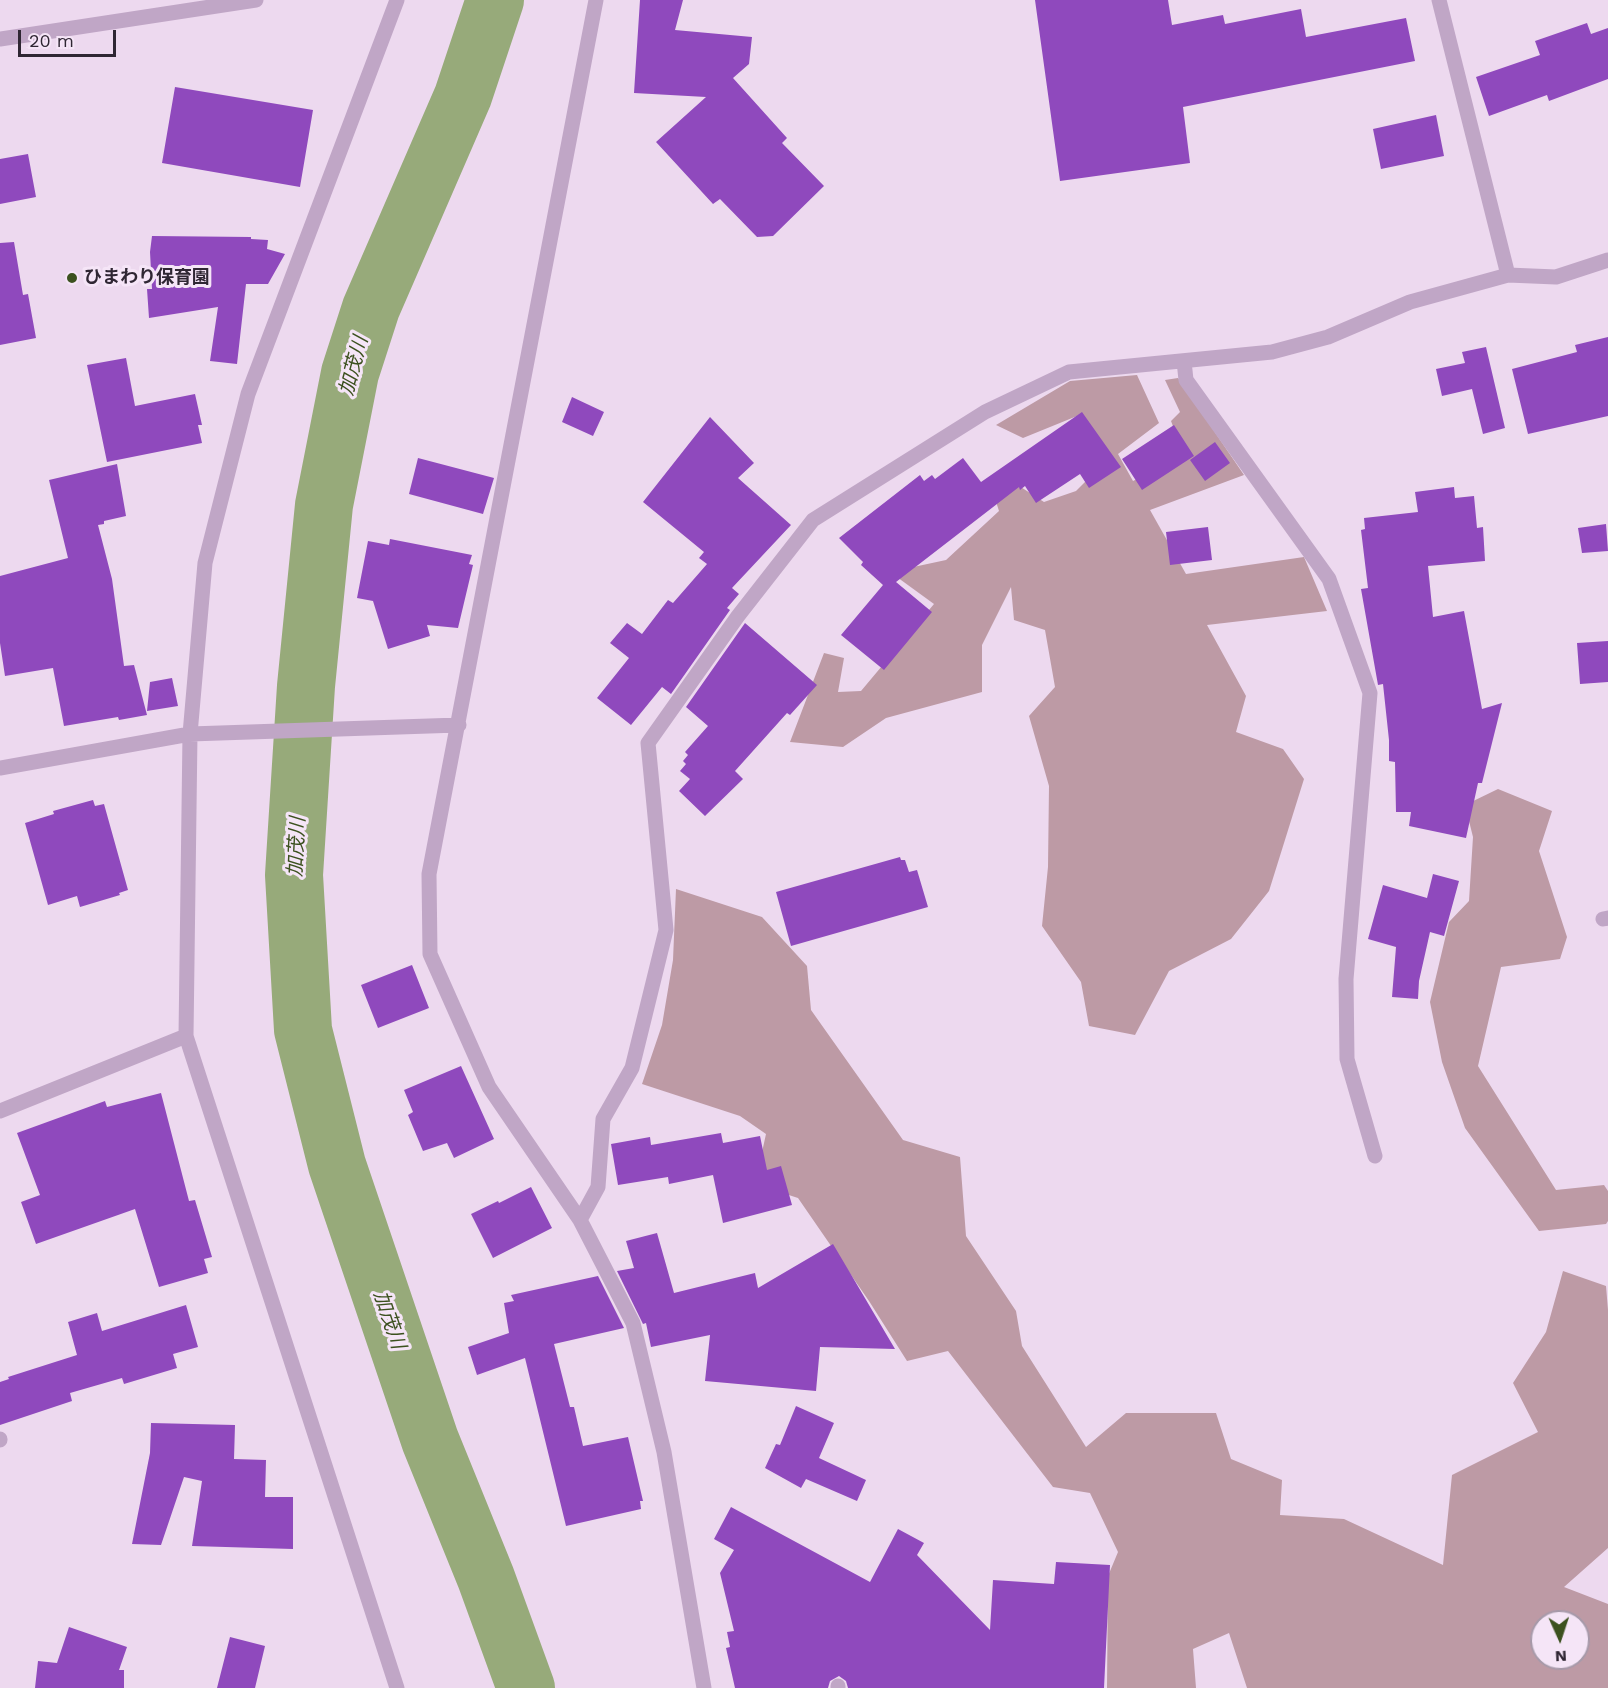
<!DOCTYPE html>
<html>
<head>
<meta charset="utf-8">
<style>
  body { margin:0 }
  #map { position:relative; width:1608px; height:1688px; overflow:hidden; background:#edd9ef; font-family:"Work Sans",sans-serif }
  canvas { display:block }
  .north { position:absolute; left:1530px; top:1610px; width:60px; height:60px; box-sizing:border-box; background:#f5e5f7; border:2px solid #a699a9; border-radius:50%; rotate:177deg; font-size:16px; font-weight:700; line-height:24px; text-align:center; color:#2f2633 }
  .north::after { content:''; display:block; margin:auto; width:21px; height:27px; background:#3c511f; clip-path:polygon(50% 0,100% 100%,50% 72%,0 100%) }
  .scale { position:absolute; left:18px; top:30px; width:98px; height:27px; box-sizing:border-box; border:3px solid #2f2633; border-top:0; padding-left:8px; font-size:18px; line-height:21px; white-space:nowrap; color:#2f2633; -webkit-text-stroke:4px #f5e5f7; paint-order:stroke }
</style>
</head>
<body>
<div id="map">
<canvas width="1608" height="1688"></canvas>
<div class="north">N</div>
<div class="scale">20 m</div>
</div>
<script>
const c = document.querySelector('canvas').getContext('2d');
c.lineJoin = 'round';
function paint(path, color) {
  c.fillStyle = color;
  c.fill(path, 'evenodd');
}
function trace(path, color, width, dash) {
  c.strokeStyle = color;
  c.lineWidth = width;
  c.lineCap = dash ? 'butt' : 'round';
  c.setLineDash(dash || []);
  c.stroke(path);
}
function write(font, color, halo, rows, align = 'center') {
  c.font = font + ' "Work Sans","Noto Sans JP",sans-serif';
  c.lineWidth = 6;
  c.setLineDash([]);
  c.textBaseline = 'middle';
  c.strokeStyle = halo;
  c.fillStyle = color;
  for (const [text, x, y, turn = 0] of rows) {
    c.save();
    c.translate(x, y);
    c.rotate((+turn || 0) * Math.PI / 180);
    c.textAlign = isNaN(turn) ? turn : align;
    if (halo) c.strokeText(text, 0, 0);
    c.fillText(text, 0, 0);
    c.restore();
  }
}
paint(new Path2D(`
  M 1137,375 L 1159,423 L 1118,454 L 1133,481 L 1184,456 L 1171,421 L 1180,412 L 1165,380 L 1178,378 L 1244,475 L 1150,510 L 1186,574 L 1304,557 L 1327,611 L 1207,625 L 1246,696 L 1236,732 L 1283,749 L 1304,779 L 1269,891 L 1231,939 L 1169,971 L 1135,1035 L 1089,1026 L 1081,982 L 1042,926 L 1048,867 L 1049,786 L 1029,716 L 1055,687 L 1045,630 L 1014,620 L 1011,587 L 982,645 L 982,692 L 886,718 L 843,747 L 790,742 L 824,653 L 844,658 L 838,692 L 861,691 L 934,604 L 890,572 L 946,560 L 999,511 L 990,483 L 1013,482 L 1044,502 L 1076,491 L 1100,467 L 1082,414 L 1023,438 L 996,425 L 1070,381 Z
  M 1498,789 L 1552,811 L 1539,851 L 1567,937 L 1560,959 L 1501,967 L 1478,1066 L 1556,1190 L 1604,1185 L 1608,1191 L 1608,1221 L 1606,1224 L 1539,1231 L 1465,1128 L 1442,1062 L 1430,1002 L 1449,922 L 1469,901 L 1473,837 L 1465,805 Z
  M 676,889 L 762,917 L 807,966 L 811,1010 L 903,1140 L 960,1157 L 966,1236 L 1016,1311 L 1022,1346 L 1086,1447 L 1126,1413 L 1216,1413 L 1231,1459 L 1282,1480 L 1280,1515 L 1344,1519 L 1443,1565 L 1452,1475 L 1538,1432 L 1513,1383 L 1546,1332 L 1563,1271 L 1606,1286 L 1608,1310 L 1608,1548 L 1564,1587 L 1608,1604 L 1608,1688 L 1247,1688 L 1229,1633 L 1193,1649 L 1196,1688 L 1107,1688 L 1108,1576 L 1118,1552 L 1090,1493 L 1053,1487 L 948,1351 L 907,1361 L 869,1301 L 798,1198 L 755,1184 L 766,1134 L 740,1116 L 642,1084 L 662,1025 L 673,960 ZM 1542,1622 L 1578,1622 L 1578,1658 L 1542,1658 Z`), '#bd9aa5');
trace(new Path2D(`
  M 495,0 L 463,96 L 371,308 L 350,373 L 324,505 L 306,686 L 294,875 L 303,1030 L 337,1165 L 430,1440 L 486,1578 L 526,1688`), '#97aa7a', 58);
paint(new Path2D(`
  M 640,0 L 683,0 L 675,30 L 752,37 L 749,64 L 733,78 L 787,138 L 782,143 L 824,186 L 773,236 L 757,237 L 720,199 L 713,204 L 656,142 L 706,97 L 634,93 Z
  M 1035,0 L 1168,0 L 1172,25 L 1223,15 L 1225,24 L 1301,9 L 1306,37 L 1406,18 L 1415,61 L 1183,107 L 1190,163 L 1060,181 Z
  M 1587,23 L 1591,34 L 1608,28 L 1608,79 L 1549,101 L 1547,95 L 1489,116 L 1476,77 L 1540,55 L 1535,41 Z
  M 175,87 L 313,110 L 300,187 L 162,163 Z
  M 1436,115 L 1444,156 L 1381,169 L 1373,129 Z
  M 28,154 L 36,197 L 0,204 L 0,159 Z
  M 152,236 L 251,237 L 251,239 L 268,240 L 267,249 L 285,254 L 268,284 L 246,284 L 237,364 L 210,361 L 218,307 L 149,318 L 147,289 L 152,289 L 150,252 Z
  M 14,242 L 23,295 L 28,294 L 36,338 L 0,345 L 0,243 Z
  M 1608,337 L 1608,416 L 1528,434 L 1512,369 L 1577,352 L 1575,345 Z
  M 1486,347 L 1505,428 L 1483,434 L 1472,389 L 1442,396 L 1436,369 L 1465,363 L 1462,352 Z
  M 126,358 L 135,406 L 195,394 L 202,425 L 198,425 L 202,443 L 107,462 L 87,365 Z
  M 572,397 L 604,412 L 593,436 L 562,422 Z
  M 1082,412 L 1121,467 L 1089,488 L 1080,474 L 1036,503 L 1025,486 L 1020,490 L 1019,487 L 896,582 L 932,612 L 884,670 L 841,635 L 883,585 L 861,565 L 863,562 L 839,538 L 920,475 L 924,481 L 932,475 L 935,479 L 963,458 L 981,482 Z
  M 710,417 L 754,463 L 738,478 L 791,525 L 732,588 L 739,594 L 727,608 L 730,610 L 671,694 L 662,687 L 631,725 L 597,698 L 629,658 L 610,643 L 627,623 L 642,634 L 668,600 L 673,603 L 707,564 L 699,558 L 704,552 L 643,502 Z
  M 1174,425 L 1194,456 L 1142,490 L 1122,459 Z
  M 1215,442 L 1230,463 L 1205,481 L 1190,460 Z
  M 418,458 L 494,478 L 483,514 L 409,494 Z
  M 117,464 L 126,516 L 104,521 L 104,524 L 98,525 L 112,579 L 124,666 L 134,665 L 147,715 L 119,720 L 118,717 L 64,726 L 53,668 L 5,676 L 0,643 L 0,576 L 68,558 L 49,480 Z
  M 1454,487 L 1455,498 L 1474,496 L 1477,528 L 1483,527 L 1485,561 L 1428,566 L 1433,617 L 1464,611 L 1482,709 L 1502,703 L 1482,783 L 1478,783 L 1466,838 L 1409,826 L 1411,812 L 1396,812 L 1395,762 L 1389,761 L 1389,740 L 1383,684 L 1378,685 L 1361,589 L 1368,588 L 1361,530 L 1365,529 L 1364,518 L 1418,512 L 1415,492 Z
  M 1606,524 L 1608,551 L 1582,553 L 1578,528 Z
  M 1208,527 L 1212,560 L 1170,565 L 1166,532 Z
  M 390,539 L 472,555 L 469,564 L 473,565 L 458,628 L 427,625 L 430,636 L 388,649 L 373,601 L 357,598 L 368,541 L 389,545 Z
  M 745,623 L 817,685 L 790,715 L 787,713 L 735,771 L 743,779 L 705,816 L 679,791 L 690,779 L 680,771 L 686,764 L 683,761 L 688,755 L 685,752 L 708,726 L 686,707 Z
  M 1608,641 L 1608,682 L 1580,684 L 1577,643 Z
  M 172,678 L 178,706 L 147,711 L 150,682 Z
  M 93,800 L 95,806 L 104,804 L 128,890 L 119,893 L 120,895 L 80,907 L 77,896 L 48,905 L 25,823 L 54,814 L 53,811 Z
  M 900,857 L 901,860 L 905,860 L 909,872 L 917,870 L 928,907 L 791,946 L 776,892 Z
  M 1433,874 L 1459,881 L 1444,936 L 1430,932 L 1419,981 L 1418,999 L 1392,997 L 1396,947 L 1368,939 L 1383,885 L 1427,898 Z
  M 412,965 L 429,1008 L 378,1028 L 361,985 Z
  M 461,1066 L 494,1139 L 454,1158 L 447,1143 L 423,1151 L 408,1115 L 413,1112 L 404,1090 Z
  M 161,1093 L 189,1201 L 195,1200 L 212,1257 L 204,1259 L 208,1273 L 159,1287 L 135,1209 L 36,1244 L 21,1202 L 40,1195 L 17,1133 L 105,1101 L 107,1107 Z
  M 721,1133 L 723,1143 L 760,1136 L 767,1170 L 781,1166 L 792,1205 L 723,1223 L 713,1175 L 669,1184 L 668,1177 L 618,1185 L 611,1144 L 650,1137 L 651,1145 Z
  M 531,1187 L 552,1228 L 493,1258 L 471,1214 L 498,1201 L 499,1203 Z
  M 657,1233 L 674,1293 L 755,1273 L 758,1288 L 833,1244 L 895,1349 L 820,1347 L 816,1391 L 705,1381 L 710,1335 L 651,1347 L 646,1323 L 643,1324 L 617,1271 L 634,1268 L 626,1241 Z
  M 598,1276 L 624,1328 L 554,1344 L 570,1407 L 574,1407 L 583,1446 L 628,1437 L 643,1501 L 640,1501 L 641,1509 L 566,1526 L 525,1358 L 477,1375 L 468,1347 L 509,1333 L 504,1303 L 514,1301 L 511,1295 Z
  M 186,1305 L 198,1347 L 173,1354 L 177,1368 L 124,1384 L 122,1378 L 70,1393 L 72,1401 L 0,1425 L 0,1382 L 9,1379 L 8,1377 L 77,1355 L 68,1322 L 97,1313 L 102,1331 Z
  M 796,1406 L 834,1423 L 819,1458 L 866,1480 L 857,1501 L 806,1479 L 801,1488 L 765,1468 L 776,1444 L 780,1445 Z
  M 151,1423 L 235,1425 L 234,1459 L 266,1460 L 265,1497 L 293,1497 L 293,1549 L 192,1546 L 202,1481 L 184,1477 L 161,1545 L 132,1544 L 150,1453 Z
  M 731,1507 L 870,1582 L 898,1529 L 924,1543 L 917,1555 L 990,1630 L 993,1580 L 1054,1584 L 1056,1562 L 1110,1565 L 1104,1688 L 848,1688 L 846,1681 L 839,1676 L 830,1681 L 828,1688 L 735,1688 L 726,1648 L 730,1647 L 727,1632 L 734,1631 L 720,1573 L 734,1550 L 714,1539 Z
  M 69,1627 L 127,1647 L 119,1670 L 124,1670 L 124,1688 L 35,1688 L 38,1661 L 57,1663 Z
  M 230,1637 L 265,1646 L 255,1688 L 217,1688 Z`), '#8f49bd');
trace(new Path2D(`
  M 397,0 L 248,394 L 205,563 L 190,734 L 186,1036 L 397,1688
  M 596,0 L 429,874 L 430,954 L 489,1087 L 580,1220 L 633,1323 L 664,1452 L 704,1688
  M 1439,0 L 1508,275
  M 0,39 L 256,0
  M 1184,361 L 1186,380 L 1329,579 L 1370,693 L 1346,979 L 1347,1059 L 1375,1156
  M 0,768 L 190,734 L 459,725
  M 1603,919 L 1608,918
  M 0,1111 L 186,1036
  M 580,1220 L 598,1187 L 603,1119 L 632,1068 L 666,930 L 648,743 L 738,616 L 813,520 L 985,412 L 1069,372 L 1272,352 L 1328,337 L 1410,302 L 1508,275 L 1556,277 L 1608,260
  M 0,1439 L 0,1440
  M 838,1686 L 838,1688`), '#c0a6c6', 15);
for (const [x, y, r, color] of [
  [72,278,6,"#3c511f"]
]) {
  const dot = new Path2D();
  dot.arc(x, y, r, 0, 2 * Math.PI);
  c.fillStyle = color;
  c.fill(dot);
  trace(dot, '#f5e5f7', 2);
}
write('bold 18px', '#2f2633', '#f5e5f7', [
  ["ひまわり保育園",84,278]
], 'left');
write('italic 20px', '#3c511f', '#f5e5f7', [
  ["加茂川",354,366,-75],
  ["加茂川",297,847,-87],
  ["加茂川",389,1320,71]
]);
</script>
</body>
</html>
